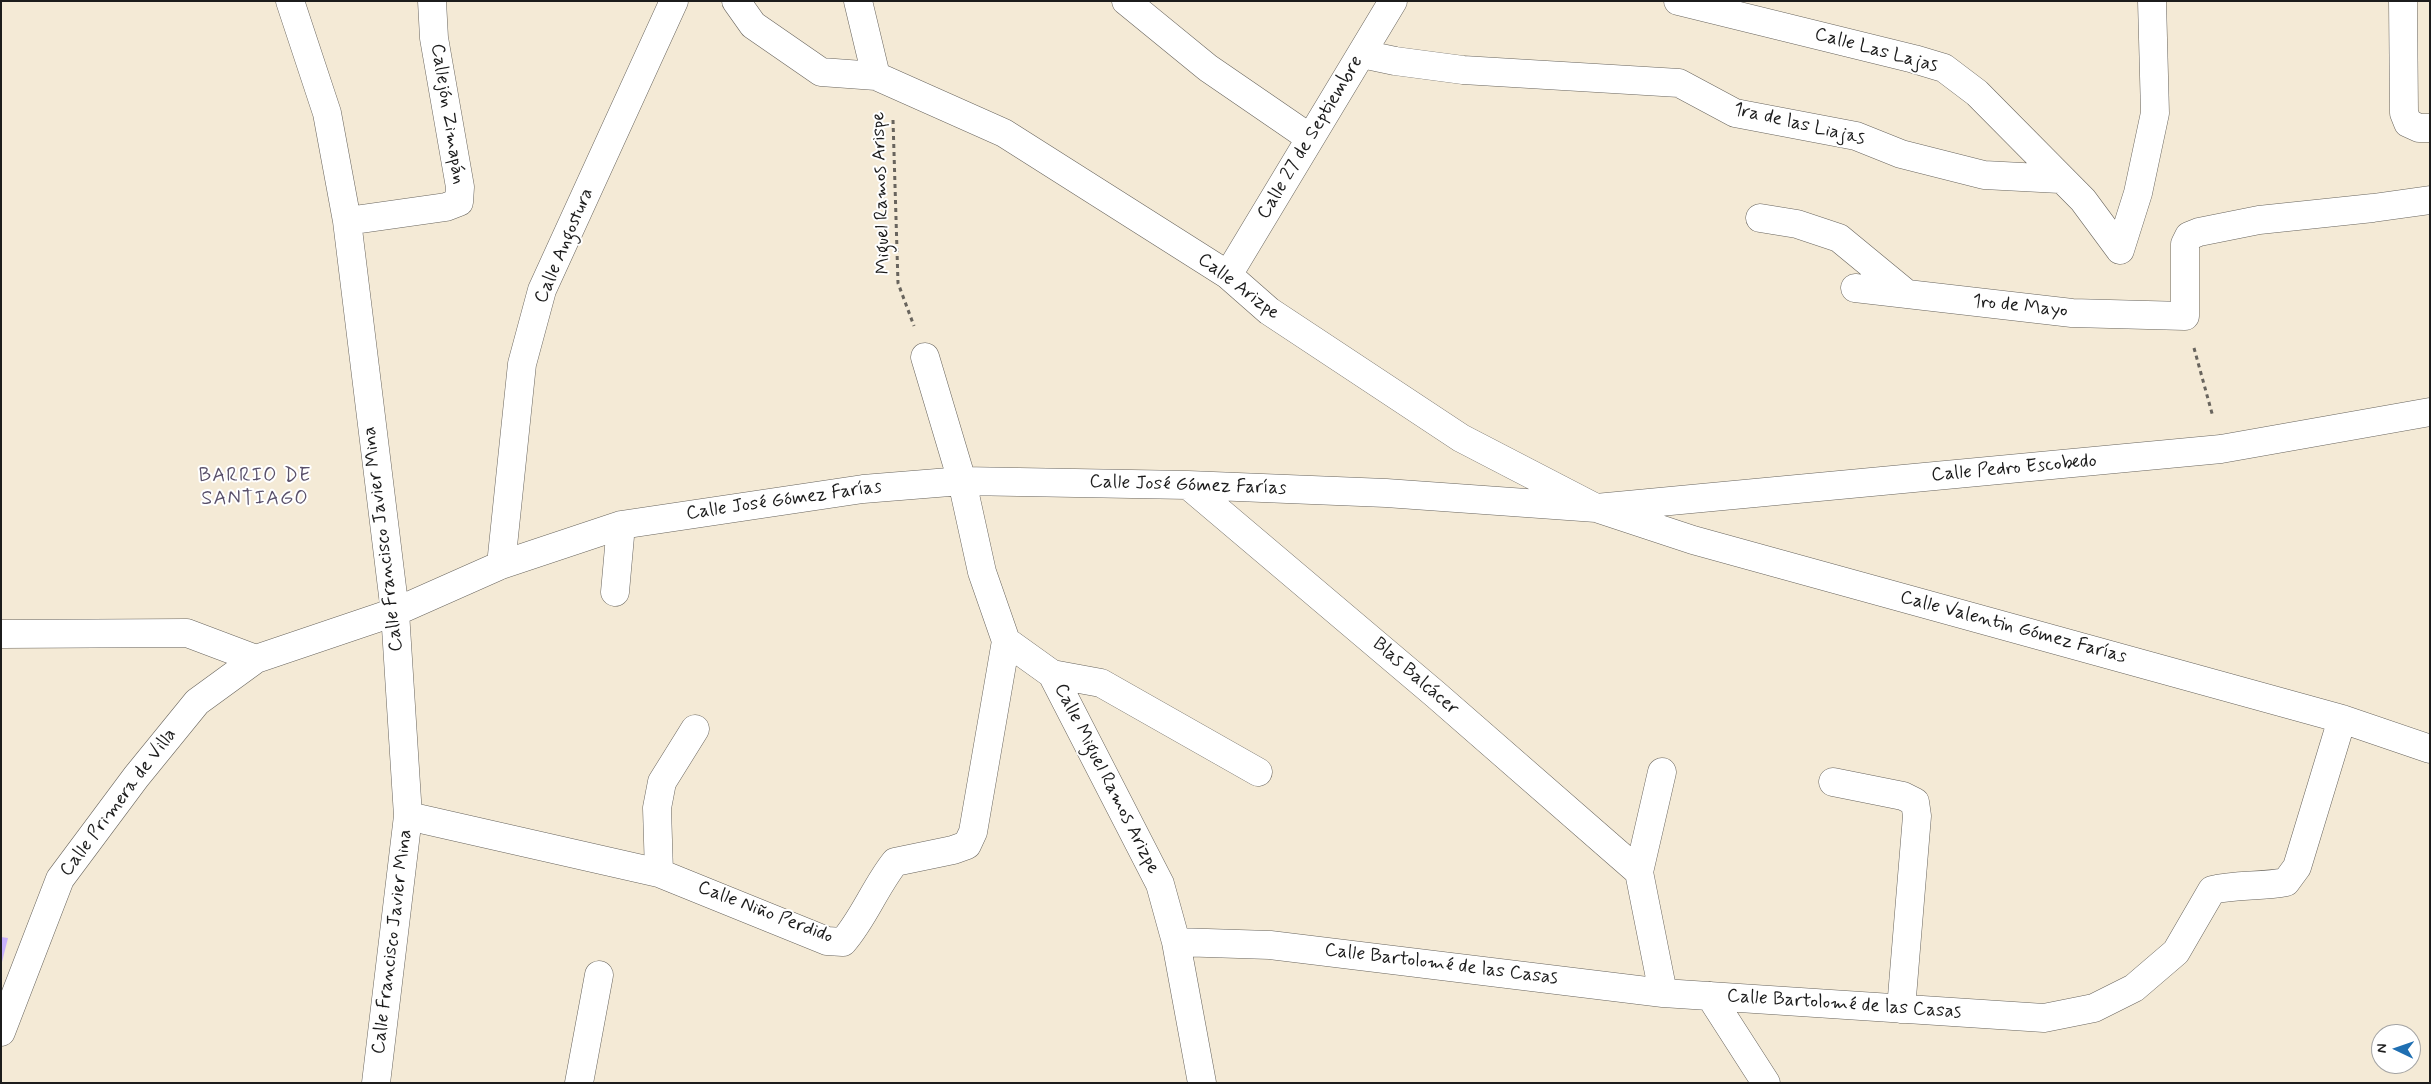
<!DOCTYPE html>
<html>
<head>
<meta charset="utf-8">
<style>
  body { margin:0 }
  #map { position:relative; width:2431px; height:1084px; overflow:hidden; background:#f4ead6; font-family:Mynerve,sans-serif }
  canvas { display:block }
  .frame { position:absolute; inset:0; border:2px solid #1c1c1c; pointer-events:none }
  .north { position:absolute; left:2371px; top:1024px; width:50px; height:50px; box-sizing:border-box; background:#fff; border:1px solid #a4a4a4; border-radius:50%; rotate:273deg; font-size:14px; font-weight:700; line-height:20px; text-align:center; color:#1c1c1c }
  .north::after { content:''; display:block; margin:auto; width:18px; height:22px; background:#1f6fb2; clip-path:polygon(50% 0,100% 100%,50% 72%,0 100%) }
</style>
</head>
<body>
<div id="map">
<canvas width="2431" height="1084"></canvas>
<div class="frame"></div>
<div class="north">N</div>
</div>
<script>
const c = document.querySelector('canvas').getContext('2d');
c.lineJoin = 'round';
function paint(path, color) {
  c.fillStyle = color;
  c.fill(path, 'evenodd');
}
function trace(path, color, width, dash) {
  c.strokeStyle = color;
  c.lineWidth = width;
  c.lineCap = dash ? 'butt' : 'round';
  c.setLineDash(dash || []);
  c.stroke(path);
}
function write(font, color, halo, rows, align = 'center') {
  c.font = font + ' Mynerve,sans-serif';
  c.lineWidth = 4;
  c.setLineDash([]);
  c.textBaseline = 'middle';
  c.strokeStyle = halo;
  c.fillStyle = color;
  for (const [text, x, y, turn = 0] of rows) {
    c.save();
    c.translate(x, y);
    c.rotate((+turn || 0) * Math.PI / 180);
    c.textAlign = isNaN(turn) ? turn : align;
    if (halo) c.strokeText(text, 0, 0);
    c.fillText(text, 0, 0);
    c.restore();
  }
}
paint(new Path2D(`
  M 1,937 L 8,938 L 2,962 L 1,962 Z`), '#c9b2fc');
const minor = new Path2D(`
  M 290,1 L 327,113 L 347,221 L 395,612 L 408,816 L 376,1083
  M 736,1 L 753,25 L 821,72 L 876,76 L 1004,133 L 1228,275 L 1269,311 L 1461,438 L 1596,508 L 1693,540 L 2342,719 L 2430,749
  M 858,1 L 876,76
  M 1126,1 L 1208,68 L 1310,138
  M 1678,1 L 1914,59 L 1944,68 L 1977,93 L 2083,200 L 2120,250
  M 2403,1 L 2404,113 L 2408,123 L 2419,128 L 2430,128
  M 1362,54 L 1395,61 L 1463,70 L 1679,83 L 1735,113 L 1856,136 L 1901,154 L 1984,175 L 2060,179
  M 1760,218 L 1797,224 L 1839,238 L 1907,294
  M 347,221 L 446,207 L 459,202 L 460,187 L 434,38 L 432,1
  M 2120,250 L 2138,193 L 2155,113 L 2152,1
  M 1228,275 L 1393,1
  M 1855,288 L 2072,313 L 2185,316 L 2185,244 L 2189,236 L 2199,232 L 2259,220 L 2373,208 L 2430,200
  M 925,357 L 962,481 L 982,572 L 1006,641 L 1052,674 L 1160,884 L 1176,942 L 1202,1083
  M 1188,485 L 1435,694 L 1639,872 L 1663,993
  M 501,565 L 522,364 L 542,290 L 674,1
  M 615,592 L 621,525
  M 1,634 L 187,633 L 256,659
  M 1052,674 L 1101,683 L 1258,772
  M 1833,782 L 1903,796 L 1915,802 L 1917,816 L 1901,1009
  M 408,816 L 659,873 L 827,941 L 843,942 C 864,918 875,887 895,862 L 953,850 L 967,845 L 973,832 L 1006,641
  M 1639,872 L 1662,772
  M 659,873 L 657,808 L 662,782 L 695,729
  M 1176,942 L 1270,945 L 1663,993 L 2044,1018 L 2094,1008 L 2134,988 L 2176,952 L 2212,890 C 2237,884 2262,887 2286,882 L 2297,867 L 2342,719
  M 1710,996 L 1766,1083
  M 1,1032 L 60,879 L 136,777 L 197,702 L 256,659 L 395,612 L 501,565 L 621,525 L 863,489 L 962,481 L 1188,485 L 1386,493 L 1596,508 L 2221,449 L 2430,412
  M 579,1083 L 599,975`);
trace(minor, '#68645d', 29);
trace(new Path2D(`
  M 893,120 L 898,283 L 914,326
  M 2194,348 L 2213,417`), '#68645d', 3, [4, 4]);
trace(minor, '#fff', 28);
write('19px', '#1c1c1c', '#fff', [
  ["Calle Las Lajas",1876,51,15],
  ["Callejón Zimapán",447,114,81],
  ["1ra de las Liajas",1799,125,13],
  ["Calle 27 de Septiembre",1311,138,-59],
  ["Miguel Ramos Arispe",882,193,-92],
  ["Calle Angostura",565,246,-67],
  ["Calle Arizpe",1238,287,37],
  ["1ro de Mayo",2020,307,6],
  ["Calle Pedro Escobedo",2014,469,-5],
  ["Calle José Gómez Farías",1188,486,2],
  ["Calle José Gómez Farías",784,501,-8],
  ["Calle Francisco Javier Mina",384,539,-97],
  ["Calle Valentin Gómez Farías",2013,628,15],
  ["Blas Balcácer",1415,677,41],
  ["Calle Miguel Ramos Arizpe",1106,779,63],
  ["Calle Primera de Villa",119,803,-53],
  ["Calle Niño Perdido",765,913,21],
  ["Calle Francisco Javier Mina",393,942,-83],
  ["Calle Bartolomé de las Casas",1441,965,7],
  ["Calle Bartolomé de las Casas",1844,1005,4]
]);
c.letterSpacing = '1px';
write('20px', '#59506a', '#fff', [
  ["BARRIO DE",255,477],
  ["SANTIAGO",255,500]
]);
c.letterSpacing = '0px';
</script>
</body>
</html>
